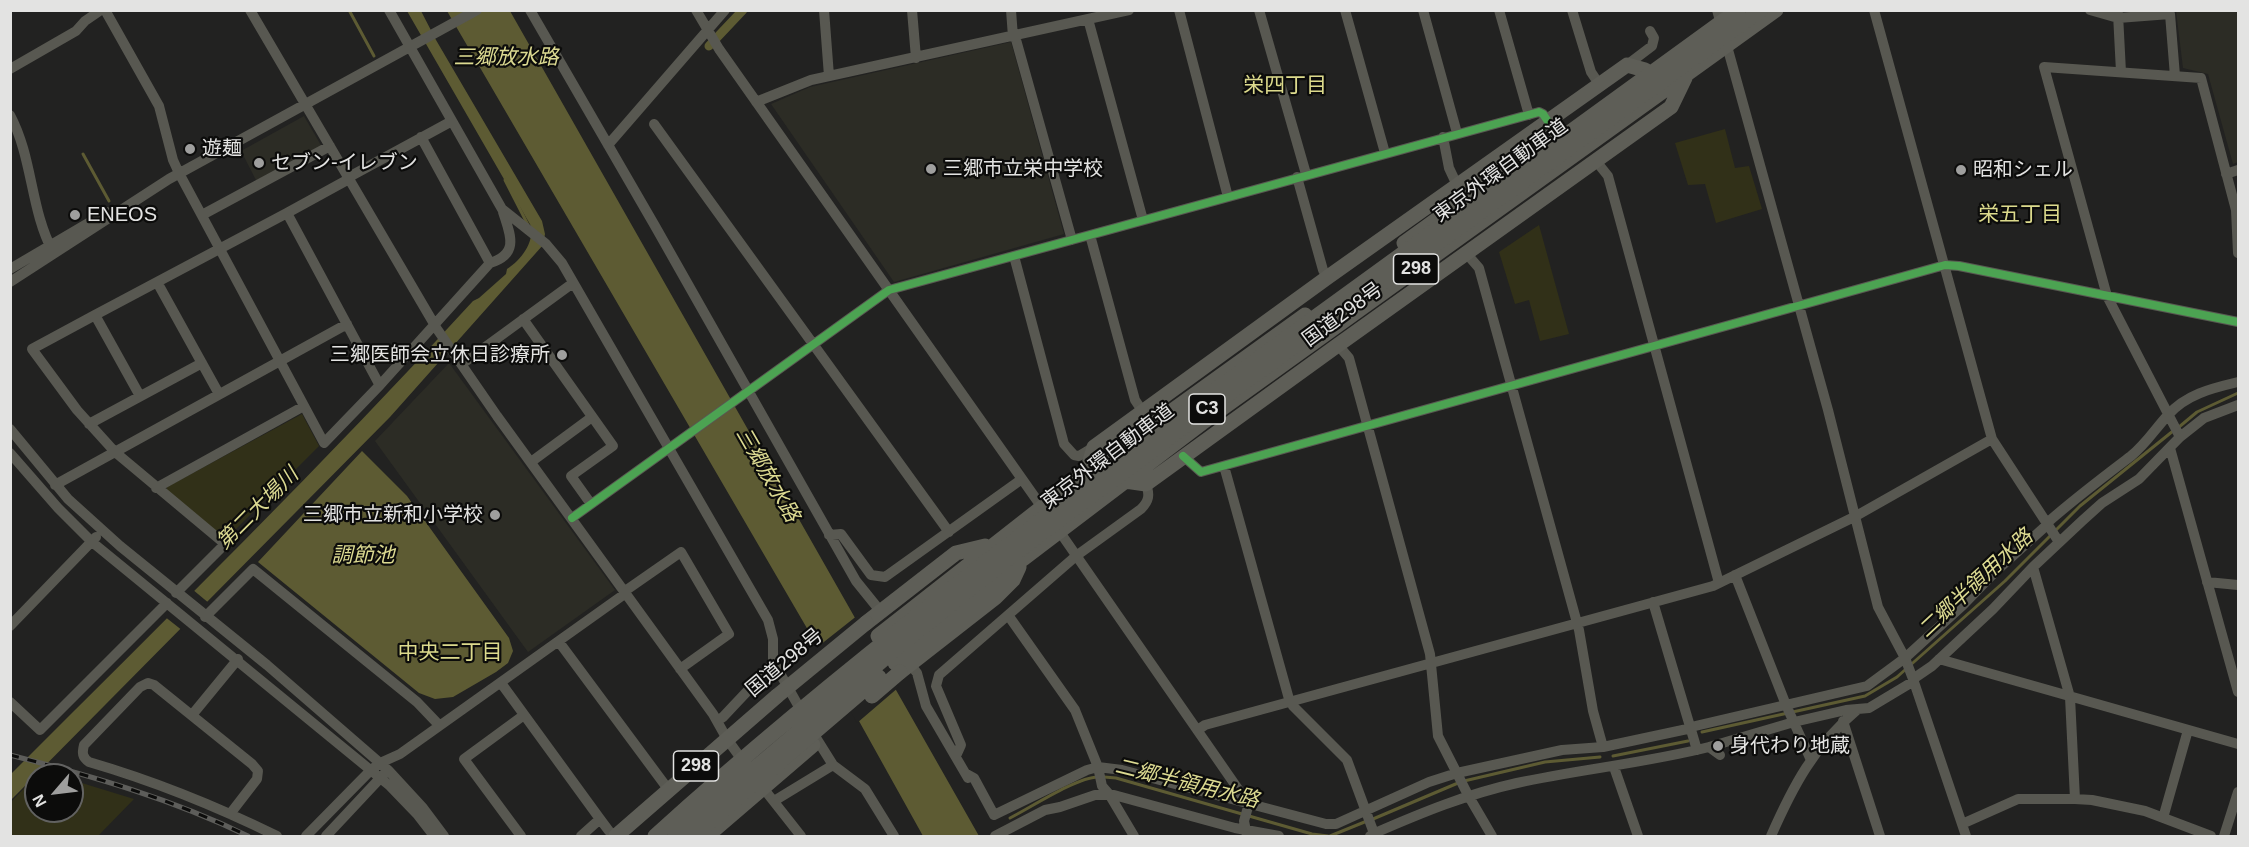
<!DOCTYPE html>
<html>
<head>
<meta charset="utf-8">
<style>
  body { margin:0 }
  #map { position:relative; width:2249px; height:847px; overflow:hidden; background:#222221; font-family:Helvetica,sans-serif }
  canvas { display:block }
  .frame { position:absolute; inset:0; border:12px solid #e3e3e2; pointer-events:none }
  .north { position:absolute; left:24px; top:763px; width:60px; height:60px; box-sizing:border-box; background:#0c0c0b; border:2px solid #626261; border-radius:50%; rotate:242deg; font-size:16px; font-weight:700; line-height:24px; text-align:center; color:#e3e3e2 }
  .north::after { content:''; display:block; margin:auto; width:21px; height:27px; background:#9f9f9e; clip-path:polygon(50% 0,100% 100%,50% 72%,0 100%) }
</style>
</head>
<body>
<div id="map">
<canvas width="2249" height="847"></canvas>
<div class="frame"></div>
<div class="north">N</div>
</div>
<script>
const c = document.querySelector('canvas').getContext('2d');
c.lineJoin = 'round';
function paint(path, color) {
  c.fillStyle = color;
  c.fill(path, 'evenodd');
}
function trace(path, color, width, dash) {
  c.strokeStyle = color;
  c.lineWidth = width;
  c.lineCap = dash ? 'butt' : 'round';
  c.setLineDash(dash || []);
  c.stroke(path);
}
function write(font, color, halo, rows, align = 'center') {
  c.font = font + ' Helvetica,"Noto Sans JP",sans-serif';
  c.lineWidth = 4.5;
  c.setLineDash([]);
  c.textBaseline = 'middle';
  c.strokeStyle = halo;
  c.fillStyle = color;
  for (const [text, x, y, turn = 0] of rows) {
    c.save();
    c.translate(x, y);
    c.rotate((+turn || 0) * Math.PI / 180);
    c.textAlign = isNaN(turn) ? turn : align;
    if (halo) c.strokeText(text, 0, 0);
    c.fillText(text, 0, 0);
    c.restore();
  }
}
paint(new Path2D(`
  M 2176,11 L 2238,11 L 2238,162 L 2233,164 L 2208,74 L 2183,68 Z
  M 1011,42 L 1064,234 L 894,282 L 771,104 L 810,87 Z
  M 304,116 L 322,147 L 257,182 L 241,151 Z
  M 449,363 L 615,590 L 528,652 L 375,441 Z`), '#2c2c25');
paint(new Path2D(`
  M 1725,129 L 1735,168 L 1749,166 L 1762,209 L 1716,223 L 1705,184 L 1688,185 L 1675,143 Z
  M 1539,225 L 1569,334 L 1540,341 L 1529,300 L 1515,304 L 1499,252 Z
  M 302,414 L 319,446 L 225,540 L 166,492 L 167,487 Z
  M 36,776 L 36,811 L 72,811 L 72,780 L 134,799 L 98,836 L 11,836 L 11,802 Z`), '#313018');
paint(new Path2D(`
  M 407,11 L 421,11 L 436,40 L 542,221 L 545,234 L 543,245 L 390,417 L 11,800 L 11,774 C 167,618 324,464 473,301 L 479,298 L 506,274 L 507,269 C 521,260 534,243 531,226 Z
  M 447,11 L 510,11 L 979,836 L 923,836 L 815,642 Z
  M 362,451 L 407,496 L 509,638 L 513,651 L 508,663 L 496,672 L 453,697 L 435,699 L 419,693 L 258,562 Z`), '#5d5b33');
paint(new Path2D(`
  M 192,589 L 210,604 L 183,631 L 164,616 Z
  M 858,615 L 899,687 L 857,723 L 815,649 Z`), '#222221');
trace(new Path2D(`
  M 349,10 L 374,56
  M 83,154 L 109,201
  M 505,180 L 528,225
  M 2179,427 L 2197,412 L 2238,393
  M 1702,732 L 1865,696 L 1897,677 L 2005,581 L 2080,506 L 2173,431
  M 1613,756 L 1688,741
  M 1104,777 L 1116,778 L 1242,814
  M 1464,781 L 1545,762 L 1600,757
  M 1249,816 L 1312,834 L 1328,836
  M 1010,818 C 1030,808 1077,777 1098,777
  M 1373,819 L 1458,783
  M 1330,836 L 1367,821`), '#5d5b33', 3);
trace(new Path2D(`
  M 709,46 L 743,10`), '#5d5b33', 9);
trace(new Path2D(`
  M 105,10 L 159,106 L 173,160 L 179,173 L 324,443 L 380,385 L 490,263 C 520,254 510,234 503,212
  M 250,10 L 437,329 L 497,416 L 713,714 L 727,739 L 745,764
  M 389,10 L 502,209 L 546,244 L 562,263 L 768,620 L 773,639 L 773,661 L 803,714
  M 530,10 L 655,226 L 856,581 L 881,612
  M 696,10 L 719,49 L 1046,513
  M 824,10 L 829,76
  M 912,10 L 916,58
  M 1011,10 L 1013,37
  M 1179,10 L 1228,197
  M 1259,10 L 1306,174
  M 1345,10 L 1385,153
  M 1423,10 L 1457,133
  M 1499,10 L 1529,115
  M 1572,10 L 1591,72 L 1599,84
  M 1717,10 L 1828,410 L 1878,607 L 1905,658 L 1913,679 L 1966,836
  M 1874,10 L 1992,439
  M 2090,10 L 2118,18 L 2170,14
  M 2165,11 L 2170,14 L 2175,76
  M 2118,14 L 2121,72
  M 1088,19 L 1143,220
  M 1015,36 L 1072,240
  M 1627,65 L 1652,46 L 1654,38 L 1650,31
  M 10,69 L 76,31 L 85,21 L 101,10
  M 756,102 L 811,80 L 1129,10
  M 10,115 C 33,158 30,209 53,252
  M 654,124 L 949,532
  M 421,137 L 490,263
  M 1443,137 L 1449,168 L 1457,185
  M 608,145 L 725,10
  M 1596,161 L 1608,176 L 1719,583
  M 2226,174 L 2238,170
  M 349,177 L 452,121
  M 1297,177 L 1323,270 L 1328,277
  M 349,179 L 287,213 L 379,384
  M 202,215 L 330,146
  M 1090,235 L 1135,400 L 1143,412
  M 1466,253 L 1479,268 L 1579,630 L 1593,711 L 1603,747
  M 1014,256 L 1064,444 L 1074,455 L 1079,456 L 1094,447
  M 10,269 L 107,212
  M 10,282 L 169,179 L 477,10
  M 157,282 L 219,394
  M 95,315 L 287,213
  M 523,319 L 613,446 L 571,476 L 591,504
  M 1338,345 L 1349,358 L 1430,654 L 1438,736 L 1468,795 L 1492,836
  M 462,364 L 573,283
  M 140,396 L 95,315 L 32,349 L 77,410 L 115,452 L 225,544 L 176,593
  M 89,424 L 202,363
  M 10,429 L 68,499 L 120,546 L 267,665 L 388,770 L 423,808 L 444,836
  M 2180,437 L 2107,296 L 2044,67 L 2201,78 L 2236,210 L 2238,253
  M 2170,448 L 2238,692
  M 10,453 L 58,508 L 92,542 L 390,786 L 417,814 L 434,836
  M 1183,456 L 1201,472 L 1945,265 L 1959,266 L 2238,322
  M 531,462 L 592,417
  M 1224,466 L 1289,699 L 1293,706 L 1347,760 L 1375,836
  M 55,485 L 347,324
  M 156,488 L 304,406
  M 572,518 L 889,290 L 1539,112 L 1543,114 L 1547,120
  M 2047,523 C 2074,499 2102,478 2131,456 C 2146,444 2155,429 2168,415 C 2186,394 2213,388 2238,382
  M 1055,525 L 1245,799 L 1248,807 L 1244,821 L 1247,836
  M 829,535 L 841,534 L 871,575 L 885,577 L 1022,479
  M 2033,567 L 2070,697 L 2075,799
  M 1735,575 L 1786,705 L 1810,758
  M 2207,582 L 2238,585
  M 625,591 L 681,552 L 729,634 L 680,669
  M 1653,602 L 1697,750
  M 1008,615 L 1075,710 L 1098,767 L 1102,786 L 1109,794 L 1134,836
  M 205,617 L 253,569 L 417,702 L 439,725
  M 10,626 L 96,537
  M 559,642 L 668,789
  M 1939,659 L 2238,744
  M 910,664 L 917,673 L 926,706 L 968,778
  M 1913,679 L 1932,666 L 1993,609 L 2033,567 L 2082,521 L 2102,503 L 2139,479 L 2180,437 L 2204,418 L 2238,405
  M 501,683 L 600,819 L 609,831 L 616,836
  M 10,702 L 40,730 L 167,603
  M 192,715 L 238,659
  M 717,721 L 723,717 L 771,666 L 773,661
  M 1843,721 L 1880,836
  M 1691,727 L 1867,686 L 1905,658 L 1963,605 L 1995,572 L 2048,524
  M 1199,729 L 1205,725 L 1713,586 L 1856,516 L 1992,439 L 2059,542
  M 813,733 L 833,765 L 865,789 L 894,836
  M 1709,747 L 1794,722 L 1846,710 L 1869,708 L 1914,681
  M 956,756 L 961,745 L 936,686 L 939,675 L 1076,556 L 1141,509 C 1149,501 1150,495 1146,484
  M 1614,767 L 1638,836
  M 965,773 L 974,778 L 994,815 L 1087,770 L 1098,767 L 1122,770 L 1326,824 L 1336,824 L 1429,782 L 1457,773 L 1562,750 L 1603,747 L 1692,728
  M 760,784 L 801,836
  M 774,801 L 833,765
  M 230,814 L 257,779 L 258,771 L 252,764 L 154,685 L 148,683 L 140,687 L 84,745 C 82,753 82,757 89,762 C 154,781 216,806 277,836
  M 2163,818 L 2188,730
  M 1962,824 L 2018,799 L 2075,799 L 2092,800 L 2145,811 L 2211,836
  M 306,836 L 370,771 L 380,763 L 400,754 L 626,593
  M 326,836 L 385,773
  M 521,836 L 464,759 L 524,715
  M 581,836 L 600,819
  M 995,836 L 1045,810 L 1060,807 L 1095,795 L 1114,795 L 1235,828 L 1279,836
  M 1370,836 L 1375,833 C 1421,813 1467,794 1517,783 C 1581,769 1646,763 1709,747 L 1720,755
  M 1771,836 C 1793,786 1814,746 1857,710
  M 2224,836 L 2238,792`), '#585851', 10);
trace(new Path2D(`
  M 1404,243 L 1548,139
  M 1087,472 L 1094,447 L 1328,277 L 1627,65 L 1645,70
  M 1125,481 L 1146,484 L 1338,345 L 1671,107 L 1685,78
  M 866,623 L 956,553 L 985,546
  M 878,636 L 1087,472 L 1305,315
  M 895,663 L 1023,559 L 1202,423 L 1776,10
  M 900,672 L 996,597 L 1013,580 L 1019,567
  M 616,836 L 777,696
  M 707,836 L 813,745`), '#5e5e57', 15);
const rail = new Path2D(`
  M 10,755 C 92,776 172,799 248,836`);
trace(rail, '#5d5d5a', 5);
trace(rail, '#0c0c0b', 3, [9]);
trace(new Path2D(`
  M 777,696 L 866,623
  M 872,696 L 900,672
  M 655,836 C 844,665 1050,511 1256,360 C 1416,243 1577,127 1738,10
  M 675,836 L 897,648 L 1009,558 L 1202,413 L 1761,10
  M 693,836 L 879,677`), '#5e5e57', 15);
trace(new Path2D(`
  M 1183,456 L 1201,472 L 1945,265 L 1959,266 L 2238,322
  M 572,518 L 889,290 L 1539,112 L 1543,114 L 1547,120`), '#4ca352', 8);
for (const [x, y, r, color] of [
  [190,149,6,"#9f9f9e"],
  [259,163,6,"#9f9f9e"],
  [931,169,6,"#9f9f9e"],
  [1961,170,6,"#9f9f9e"],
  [75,215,6,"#9f9f9e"],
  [562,355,6,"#9f9f9e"],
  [495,515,6,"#9f9f9e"],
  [1718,746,6,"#9f9f9e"]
]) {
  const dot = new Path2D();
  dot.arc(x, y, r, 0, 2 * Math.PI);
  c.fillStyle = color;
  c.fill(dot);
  trace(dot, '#0c0c0b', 2);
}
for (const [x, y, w] of [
  [1416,269,45],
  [1207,409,36],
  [696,766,45]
]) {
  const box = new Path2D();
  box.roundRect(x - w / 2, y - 15, w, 30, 4.5);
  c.fillStyle = '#0c0c0b';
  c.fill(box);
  trace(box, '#e3e3e2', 1.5);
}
write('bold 18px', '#e3e3e2', null, [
  ["298",1416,269],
  ["C3",1207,409],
  ["298",696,766]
]);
write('20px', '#e3e3e2', '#0c0c0b', [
  ["遊麺",202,149],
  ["セブン-イレブン",271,163],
  ["三郷市立栄中学校",943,169],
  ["昭和シェル",1973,170],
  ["ENEOS",87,215],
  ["三郷医師会立休日診療所",550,355,"right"],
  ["三郷市立新和小学校",483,515,"right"],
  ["身代わり地蔵",1730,746]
], 'left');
write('20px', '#e3e3e2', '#0c0c0b', [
  ["東京外環自動車道",1501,171,-36],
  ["国道298号",1343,315,-36],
  ["東京外環自動車道",1108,457,-37],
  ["国道298号",785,663,-40]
]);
write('italic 21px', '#dcda91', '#0c0c0b', [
  ["三郷放水路",506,58],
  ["三郷放水路",767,475,60],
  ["第二大場川",258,509,-45],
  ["調節池",363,556],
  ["二郷半領用水路",1976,584,-43],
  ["二郷半領用水路",1187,784,14]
]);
write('21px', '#dcda8c', '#0c0c0b', [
  ["栄四丁目",1285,86],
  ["栄五丁目",2020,215],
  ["中央二丁目",450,653]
]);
</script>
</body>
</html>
